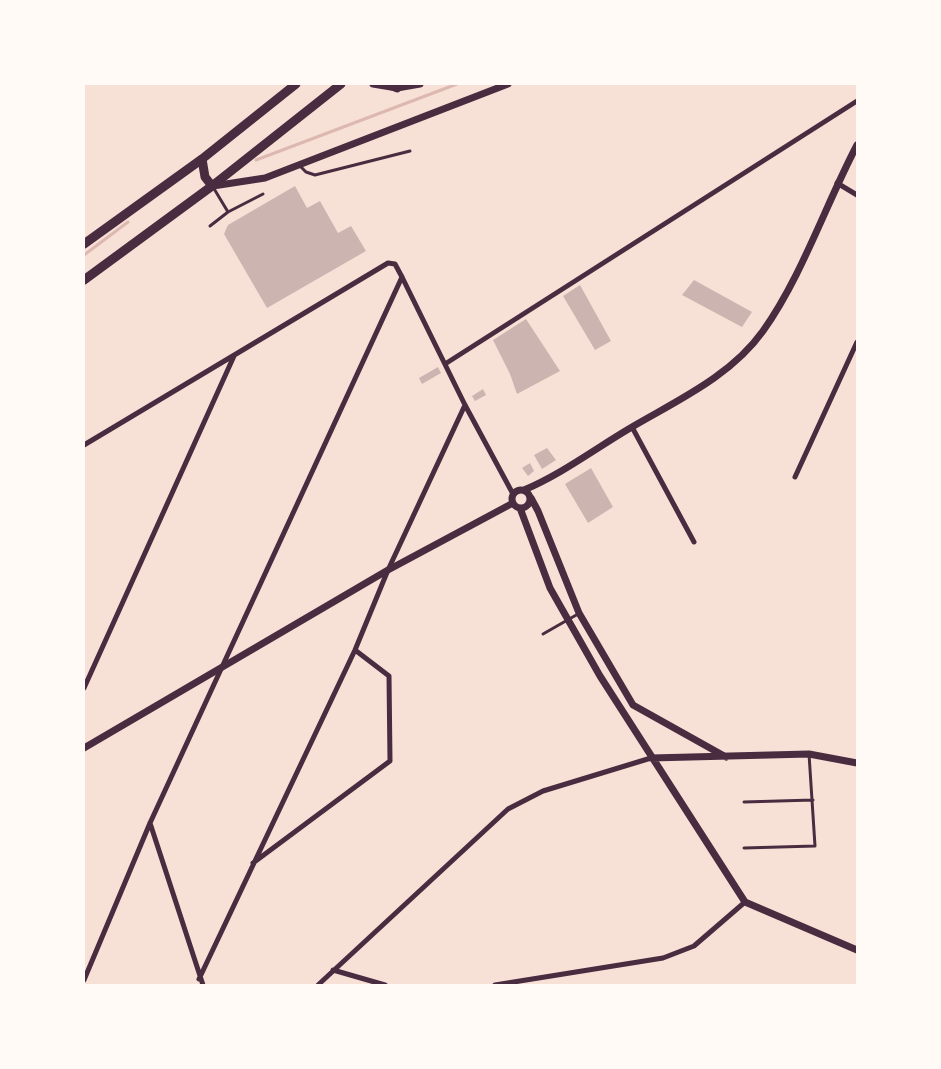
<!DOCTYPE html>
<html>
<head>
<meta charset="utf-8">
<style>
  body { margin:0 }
  #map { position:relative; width:941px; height:1069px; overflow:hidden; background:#f7e1d7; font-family:Lato,sans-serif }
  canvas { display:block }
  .frame { position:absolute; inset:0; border:85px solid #fffaf5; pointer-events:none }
</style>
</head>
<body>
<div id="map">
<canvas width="941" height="1069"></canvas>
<div class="frame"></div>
</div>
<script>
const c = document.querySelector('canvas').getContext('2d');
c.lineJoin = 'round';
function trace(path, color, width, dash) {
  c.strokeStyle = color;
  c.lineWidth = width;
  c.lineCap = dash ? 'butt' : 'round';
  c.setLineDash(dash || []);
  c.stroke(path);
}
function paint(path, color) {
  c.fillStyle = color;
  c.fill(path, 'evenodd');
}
trace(new Path2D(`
  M 256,160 L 457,84
  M 84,255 L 128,222`), '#dcb8b0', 3);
paint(new Path2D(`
  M 295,186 L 307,208 L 320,201 L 338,233 L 351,226 L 366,251 L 267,308 L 224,234 L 228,225 Z
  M 694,280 L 752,312 L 742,327 L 682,295 Z
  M 580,285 L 611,341 L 595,350 L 563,296 Z
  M 526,319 L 560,371 L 517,394 L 510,374 L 493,340 Z
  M 438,367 L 441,373 L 422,384 L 419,378 Z
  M 483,389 L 486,395 L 475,401 L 472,396 Z
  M 547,448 L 556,460 L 542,469 L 534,455 Z
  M 530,463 L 534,471 L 528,476 L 522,468 Z
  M 591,468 L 613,507 L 588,523 L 565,484 Z`), '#ccb4b1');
trace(new Path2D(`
  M 299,165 L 306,172 L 315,175 L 410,151
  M 228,212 L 263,194
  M 210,226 L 228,212 L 213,187
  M 543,634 L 578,614
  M 744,802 L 813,800
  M 744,848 L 815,846 L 809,754`), '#4a2c40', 3);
trace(new Path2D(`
  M 837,183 L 857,195
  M 445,364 L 857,101
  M 632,427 L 694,542
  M 84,445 L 388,263 L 395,264 L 402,277 L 465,405 L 513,494
  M 795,477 L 857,342
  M 84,688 L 234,356
  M 150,823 L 203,985
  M 253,863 L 390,761 L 389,676 L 355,650
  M 333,970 L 385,985
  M 199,979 L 355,650 L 388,570 L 465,405
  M 84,980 L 150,823 L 402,277
  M 318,985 L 508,809 L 543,791 L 651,758
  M 495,985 L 663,958 L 694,946 L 745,902`), '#4a2c40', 5);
trace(new Path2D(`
  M 373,84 L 397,88 L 420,84
  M 213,186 L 265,178 L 508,84
  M512 499a9 9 0 1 1 18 0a9 9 0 1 1-18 0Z
  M 524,490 C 562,474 596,448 632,427 C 678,400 731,376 763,331 C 802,276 825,206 857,145
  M 531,498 L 538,511 L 579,613 L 633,705 L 726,757
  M 520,508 L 550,588 L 600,676 L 745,902 L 857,950
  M 84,748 L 388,570 L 513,503
  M 651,758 L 809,754 L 857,763`), '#4a2c40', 7);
trace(new Path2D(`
  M 388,84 L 397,88
  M 202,159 L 205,177 L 212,186
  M 84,244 L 202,159 L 296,84
  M 84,280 L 212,186 L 341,84`), '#4a2c40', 9);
</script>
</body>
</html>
